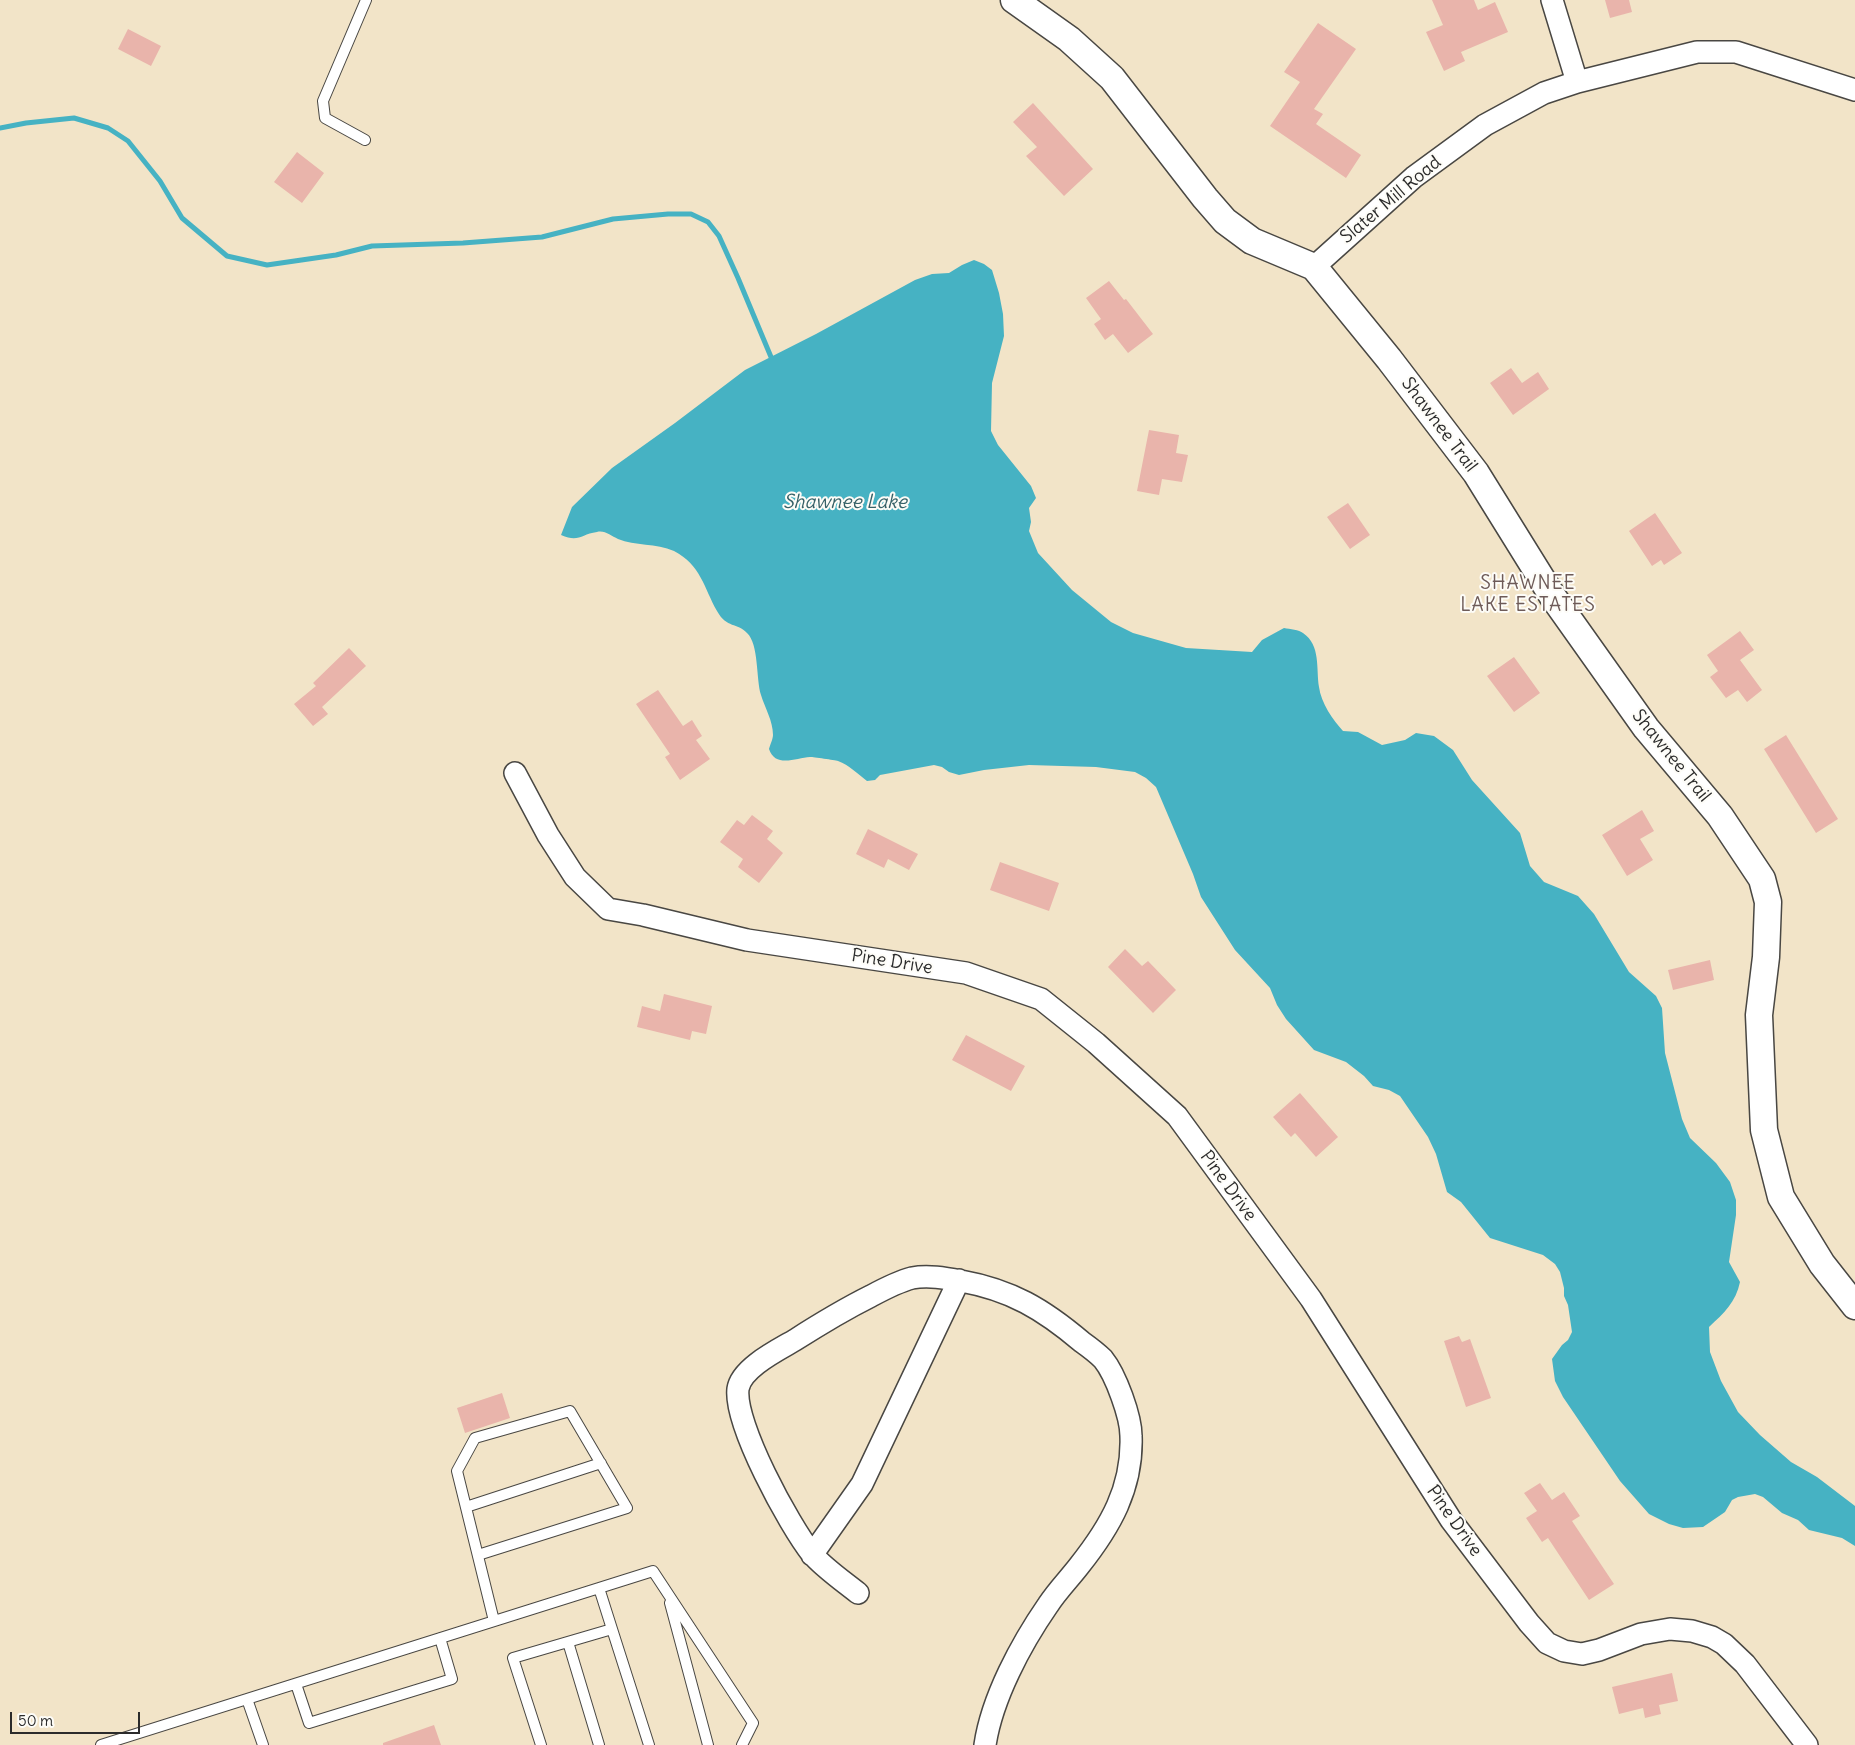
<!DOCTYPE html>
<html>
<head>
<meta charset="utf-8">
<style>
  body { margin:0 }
  #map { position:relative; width:1855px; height:1745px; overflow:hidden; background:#f2e4c8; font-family:Delius,sans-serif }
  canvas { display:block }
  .scale { position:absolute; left:10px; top:1712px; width:130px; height:22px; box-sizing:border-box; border:2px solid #2b2b2b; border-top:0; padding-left:6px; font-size:15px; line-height:18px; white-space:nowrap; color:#2b2b2b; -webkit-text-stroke:4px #fdfcf7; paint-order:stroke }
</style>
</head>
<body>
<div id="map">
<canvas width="1855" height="1745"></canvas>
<div class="scale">50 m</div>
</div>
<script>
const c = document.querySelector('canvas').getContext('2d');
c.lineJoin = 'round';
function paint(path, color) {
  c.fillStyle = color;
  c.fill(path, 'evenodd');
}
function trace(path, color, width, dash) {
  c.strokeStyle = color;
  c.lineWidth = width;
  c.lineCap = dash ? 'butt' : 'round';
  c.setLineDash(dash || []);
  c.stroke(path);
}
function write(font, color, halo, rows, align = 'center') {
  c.font = font + ' Delius,sans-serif';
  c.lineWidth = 4;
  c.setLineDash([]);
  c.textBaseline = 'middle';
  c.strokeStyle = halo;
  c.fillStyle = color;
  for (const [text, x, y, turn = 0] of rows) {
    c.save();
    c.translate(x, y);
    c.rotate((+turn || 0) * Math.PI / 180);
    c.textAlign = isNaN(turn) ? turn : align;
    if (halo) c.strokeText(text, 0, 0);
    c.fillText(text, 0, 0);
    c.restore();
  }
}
paint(new Path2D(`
  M 974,260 L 984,264 L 992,270 L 999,293 L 1003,314 L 1004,336 L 992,383 L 991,431 L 998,445 L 1031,486 L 1036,498 L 1029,508 L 1031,522 L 1029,531 L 1038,553 L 1072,590 L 1111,622 L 1133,633 L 1186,648 L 1252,652 L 1262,640 L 1284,628 C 1290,629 1299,630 1303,633 C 1321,645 1316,669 1319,687 C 1321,703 1333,720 1343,731 L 1358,732 L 1382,745 L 1405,740 L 1416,733 L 1434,736 L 1453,750 L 1472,780 L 1520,833 L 1530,866 L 1544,882 L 1578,896 L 1594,914 L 1629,972 L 1656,996 L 1662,1008 L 1665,1053 L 1682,1119 L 1690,1138 L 1716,1163 L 1730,1182 L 1736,1200 L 1736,1215 L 1729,1262 L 1740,1282 C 1736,1302 1724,1313 1709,1327 L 1710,1352 L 1721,1381 L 1738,1412 L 1760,1435 L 1791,1462 L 1817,1477 L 1855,1506 L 1855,1546 L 1842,1538 L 1809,1530 L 1798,1520 L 1782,1513 L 1763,1497 L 1755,1494 L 1738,1497 L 1732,1500 L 1725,1512 L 1703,1527 L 1683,1528 L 1669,1524 L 1649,1514 L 1620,1481 L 1563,1397 L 1555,1381 L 1552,1359 L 1562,1345 L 1568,1340 L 1572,1332 L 1568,1305 L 1564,1296 L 1564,1288 L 1560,1272 L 1555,1264 L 1543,1255 L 1490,1238 L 1461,1202 L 1447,1192 L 1436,1154 L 1428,1137 L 1400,1096 L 1389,1090 L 1373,1086 L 1364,1076 L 1346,1062 L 1314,1050 L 1286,1019 L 1277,1005 L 1270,988 L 1235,950 L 1201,897 L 1193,874 L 1156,787 L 1146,778 L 1135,772 L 1096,767 L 1029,765 L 984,770 L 959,775 L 949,772 L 942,767 L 934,765 L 880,775 L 875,780 L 867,781 C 858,774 849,765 838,761 C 835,760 813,757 810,757 C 796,758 775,768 769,749 C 770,745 773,739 773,735 C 773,721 765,708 761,695 C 756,679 759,644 747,633 C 737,622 727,629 717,611 C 704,588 701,565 674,551 C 656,543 635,546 618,539 C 611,536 605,530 597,532 C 581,534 579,543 561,535 L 572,507 L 612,468 L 675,423 L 745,370 L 816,334 L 915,280 L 932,274 L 949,273 L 962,265 Z`), '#46b2c3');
trace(new Path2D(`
  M 0,128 L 26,123 L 74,118 L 108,128 L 128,141 L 160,181 L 182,218 L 227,256 L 267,265 L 336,255 L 372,246 L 463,243 L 542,237 L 613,219 L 668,214 L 691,214 L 708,222 L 719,236 L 738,278 L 771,357`), '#46b2c3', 5);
paint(new Path2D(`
  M 1432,0 L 1474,0 L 1478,10 L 1495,2 L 1508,32 L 1461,52 L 1465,61 L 1444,71 L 1426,32 L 1443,25 Z
  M 1605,0 L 1629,0 L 1632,12 L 1610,18 Z
  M 1318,23 L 1356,49 L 1314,109 L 1323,114 L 1316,124 L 1361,155 L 1346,178 L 1270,126 L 1300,82 L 1284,72 Z
  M 128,29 L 161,46 L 151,66 L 118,49 Z
  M 1033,103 L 1093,169 L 1064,196 L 1026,156 L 1037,147 L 1013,122 Z
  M 297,152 L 324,173 L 302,203 L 274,182 Z
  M 1109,281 L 1124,300 L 1126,299 L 1153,334 L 1128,353 L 1113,334 L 1105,340 L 1094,324 L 1101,319 L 1086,298 Z
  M 1511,368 L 1522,383 L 1538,372 L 1549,389 L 1513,415 L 1490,383 Z
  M 1149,430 L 1179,435 L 1176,453 L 1188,455 L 1182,482 L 1162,479 L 1159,495 L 1137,491 Z
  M 1348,503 L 1370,535 L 1350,549 L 1327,517 Z
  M 1655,513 L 1682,553 L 1664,565 L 1661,560 L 1652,566 L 1629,531 Z
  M 1740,631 L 1754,650 L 1740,660 L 1762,690 L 1747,702 L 1738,690 L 1726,698 L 1710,677 L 1718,671 L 1707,655 Z
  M 349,648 L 366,666 L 322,707 L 328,714 L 313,726 L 294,704 L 316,686 L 313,683 Z
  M 1514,657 L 1540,693 L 1514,712 L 1487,676 Z
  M 658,690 L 683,726 L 692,720 L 702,736 L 696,740 L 710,759 L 680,780 L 665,757 L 670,754 L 636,704 Z
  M 1786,735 L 1838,819 L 1816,833 L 1764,749 Z
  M 1642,810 L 1654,831 L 1640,839 L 1653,860 L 1627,876 L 1602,835 Z
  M 752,815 L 773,831 L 767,839 L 783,853 L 759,883 L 738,867 L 743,859 L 720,842 L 737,820 L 744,825 Z
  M 868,829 L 918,854 L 909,870 L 888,859 L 884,868 L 856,854 Z
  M 1000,862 L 1059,883 L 1049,911 L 990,890 Z
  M 1125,949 L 1142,966 L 1148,961 L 1176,990 L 1153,1013 L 1108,967 Z
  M 1710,960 L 1714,980 L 1673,990 L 1668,970 Z
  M 664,994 L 712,1006 L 706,1034 L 692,1031 L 690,1040 L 637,1027 L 642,1006 L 660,1011 Z
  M 966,1035 L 1025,1066 L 1011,1091 L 952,1060 Z
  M 1300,1093 L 1338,1137 L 1316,1157 L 1295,1133 L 1291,1137 L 1273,1117 Z
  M 1459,1336 L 1462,1342 L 1470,1339 L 1491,1398 L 1466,1407 L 1444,1341 Z
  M 502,1393 L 510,1418 L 465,1433 L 457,1408 Z
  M 1540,1483 L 1552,1500 L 1564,1492 L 1580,1516 L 1572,1521 L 1614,1584 L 1589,1600 L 1548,1538 L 1542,1542 L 1526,1518 L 1537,1511 L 1524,1493 Z
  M 1672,1673 L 1678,1701 L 1659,1705 L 1661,1714 L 1645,1718 L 1643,1708 L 1619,1714 L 1612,1687 Z
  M 434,1725 L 441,1745 L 383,1745 L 383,1743 Z`), '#e9b4ab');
const service = new Path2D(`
  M 365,140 L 325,118 L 323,101 L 366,0
  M 466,1507 L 601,1463
  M 478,1555 L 627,1508 L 570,1411 L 475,1438 L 457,1471 L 494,1621
  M 599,1588 L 612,1629
  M 670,1603 L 708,1745
  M 568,1642 L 599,1745
  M 296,1684 L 309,1723 L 452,1679 L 440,1638
  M 247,1699 L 263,1745
  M 101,1745 L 653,1571 L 753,1723 L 742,1745
  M 541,1745 L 513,1658 L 612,1629 L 649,1745`);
const minor = new Path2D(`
  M 1552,0 L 1577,82
  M 1314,267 L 1414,177 L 1485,125 L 1544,93 L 1577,82 L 1697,52 L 1736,52 L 1855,90
  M 515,773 L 548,835 L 575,877 L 608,909 L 643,915 L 747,940 L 966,973 L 1041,999 L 1096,1043 L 1177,1116 L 1311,1299 L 1451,1520 L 1529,1623 L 1547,1643 L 1564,1651 L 1582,1654 L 1599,1650 L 1641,1634 L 1670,1629 L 1692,1631 L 1712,1637 L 1724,1644 L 1745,1664 L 1807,1745
  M 812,1555 L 862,1484 L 959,1280
  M 858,1593 C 843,1581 824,1568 812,1554 C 789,1525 734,1424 738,1389 C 741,1368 778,1350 795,1340 C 820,1324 845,1309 871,1296 C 884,1289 897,1282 912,1278 C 928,1275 945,1278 961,1281 C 1011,1290 1043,1309 1082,1342 C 1089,1347 1097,1353 1103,1359 C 1116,1375 1131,1417 1131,1436 C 1133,1488 1110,1527 1079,1566 C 1069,1579 1057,1591 1048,1605 C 1021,1644 992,1698 985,1745`);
const tertiary = new Path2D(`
  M 1014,0 L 1069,39 L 1112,78 L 1205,198 L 1225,221 L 1252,241 L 1314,267 L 1389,359 L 1476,473 L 1553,597 L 1646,728 L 1720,816 L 1762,879 L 1768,902 L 1766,957 L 1759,1015 L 1764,1130 L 1781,1197 L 1822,1264 L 1855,1306`);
trace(service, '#494743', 12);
trace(minor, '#494743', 24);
trace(tertiary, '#494743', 29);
trace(service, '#fff', 10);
trace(minor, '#fff', 21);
trace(tertiary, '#fff', 26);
write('18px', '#2b2b2b', '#fdfcf7', [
  ["Slater Mill Road",1391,200,-40],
  ["Shawnee Trail",1439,425,53],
  ["Shawnee Trail",1671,756,51],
  ["Pine Drive",892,962,9],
  ["Pine Drive",1228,1186,54],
  ["Pine Drive",1454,1521,55]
]);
write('italic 19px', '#366168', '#fdfcf7', [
  ["Shawnee Lake",845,503]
]);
c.letterSpacing = '1px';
write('19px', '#6e5b58', '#fdfcf7', [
  ["SHAWNEE",1528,584],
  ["LAKE ESTATES",1528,606]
]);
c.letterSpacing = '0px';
</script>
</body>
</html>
